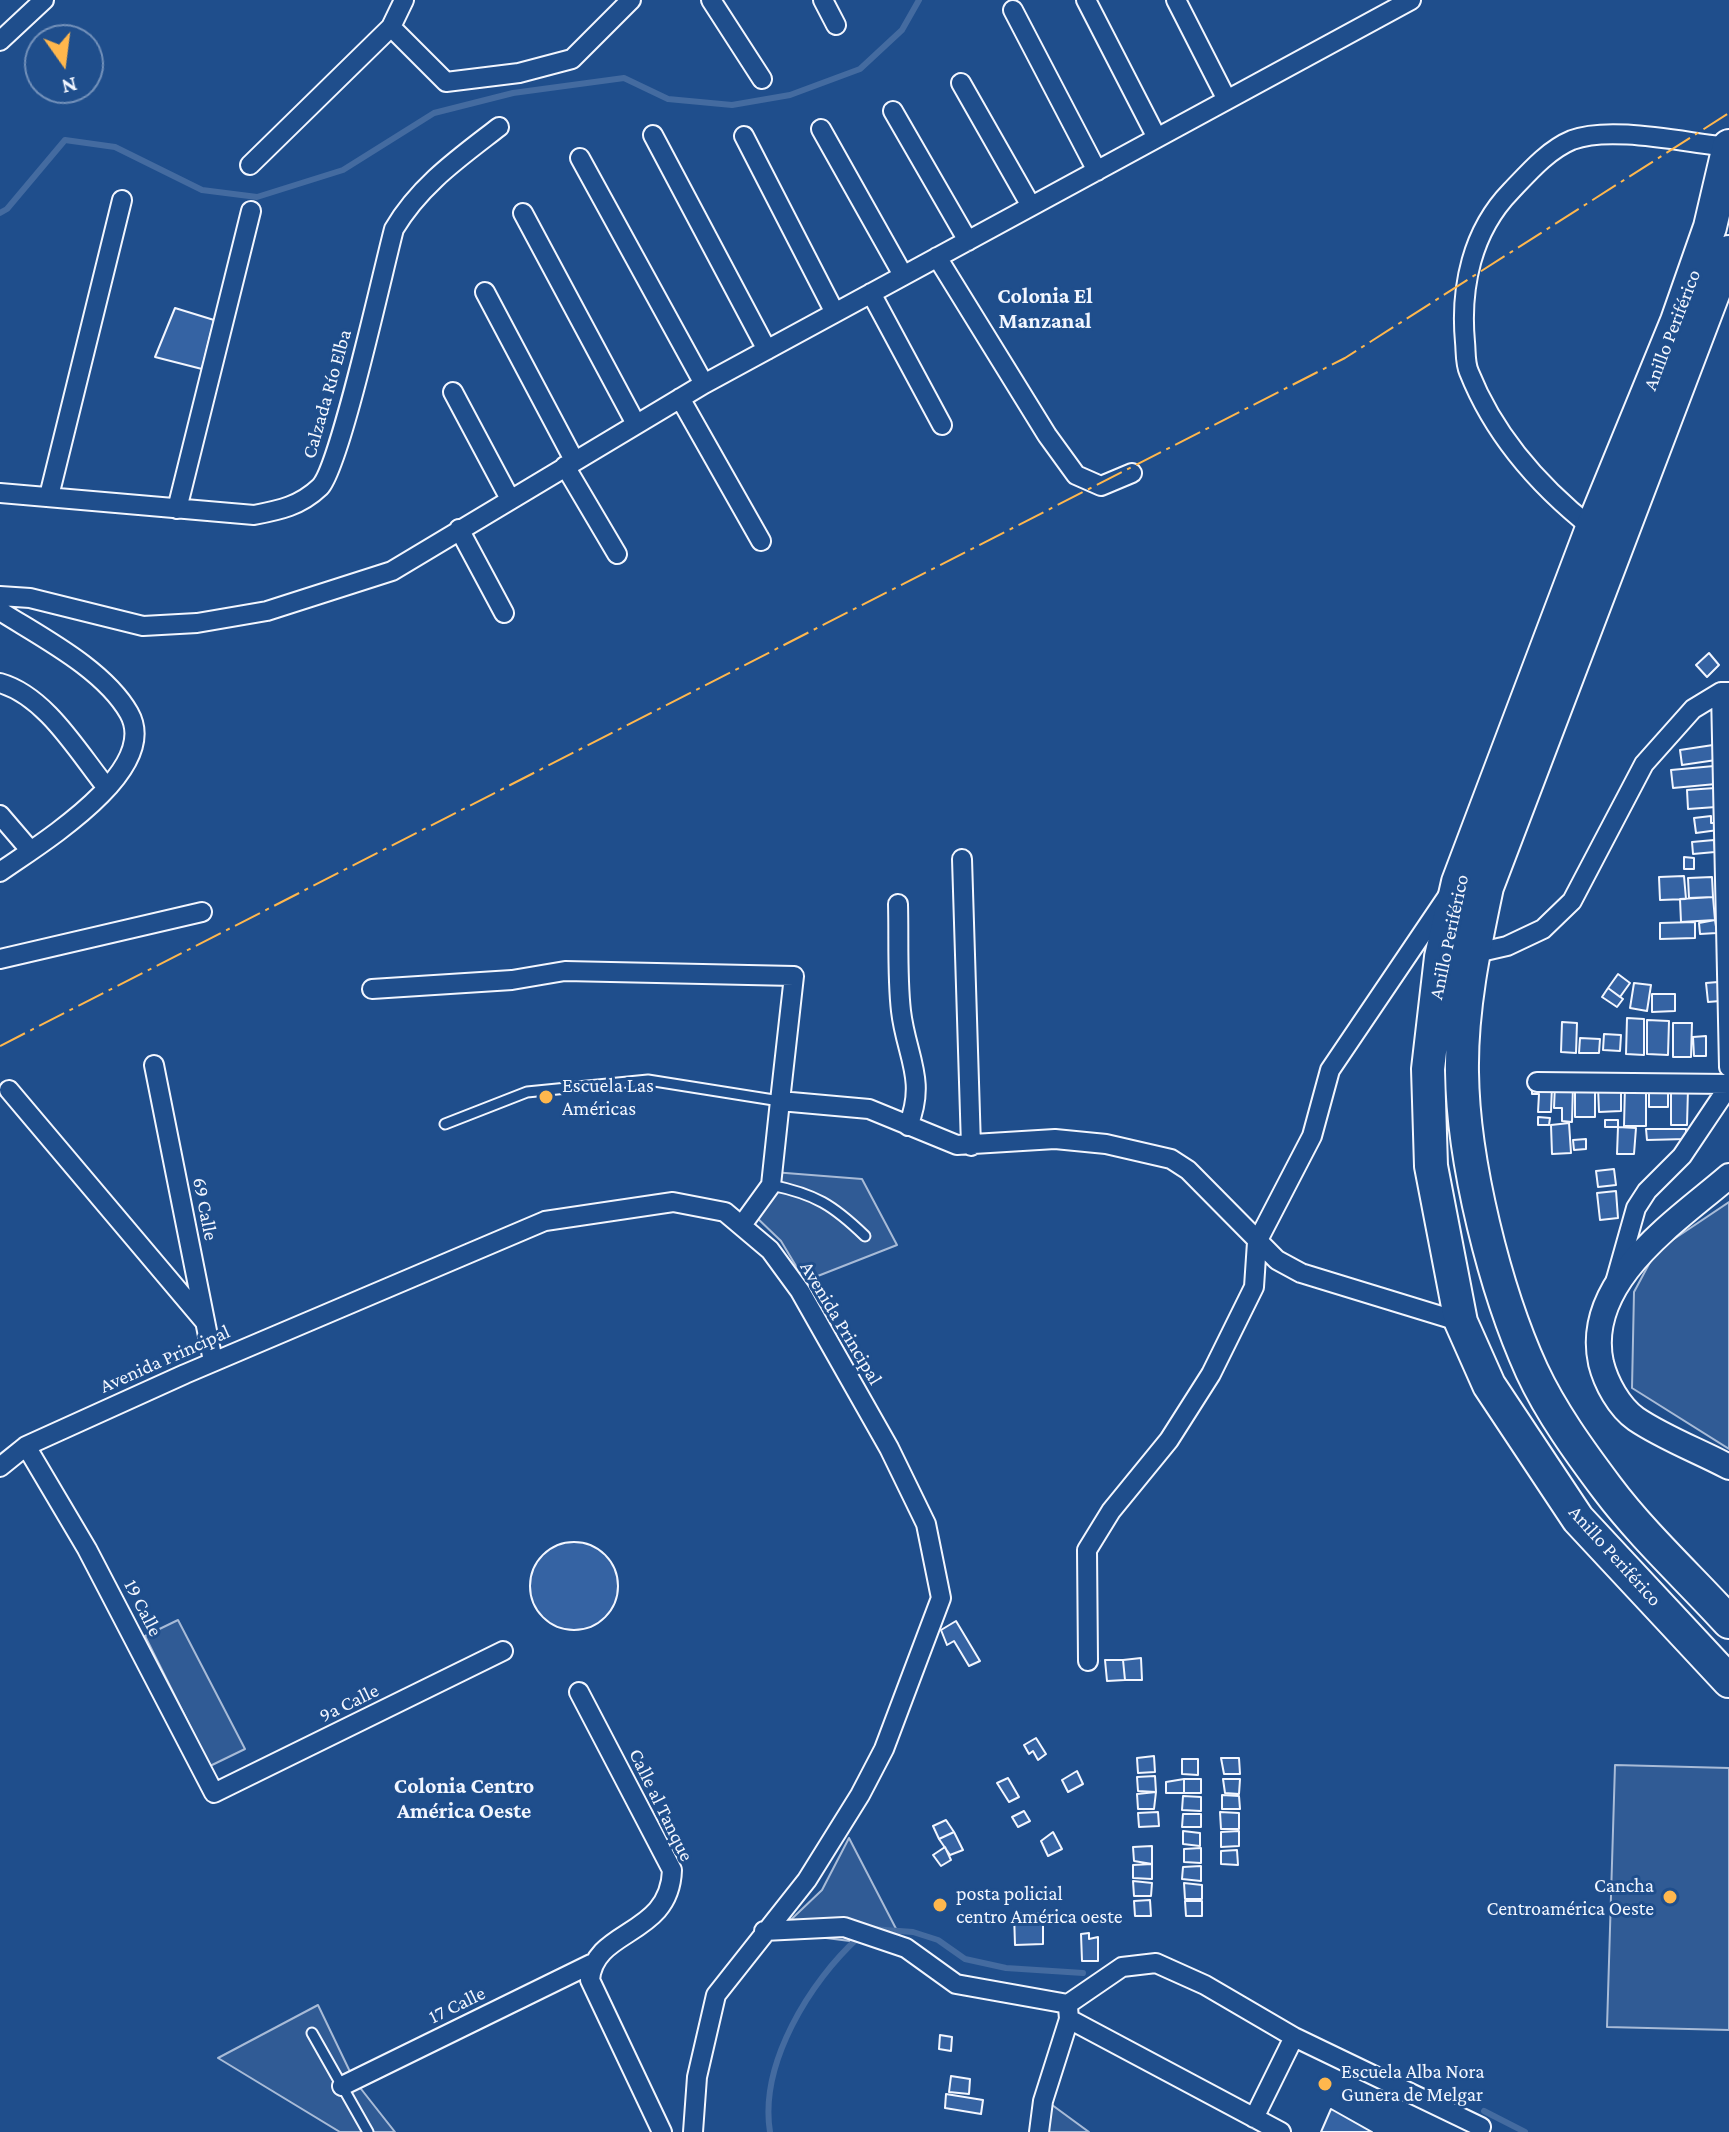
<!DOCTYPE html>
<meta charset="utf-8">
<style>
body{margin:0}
#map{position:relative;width:1729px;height:2132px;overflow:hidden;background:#1f4e8c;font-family:"Crimson Pro",serif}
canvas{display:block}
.north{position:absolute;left:24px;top:24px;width:80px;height:80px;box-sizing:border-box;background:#1f4e8c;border:2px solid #7391ba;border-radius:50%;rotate:166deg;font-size:22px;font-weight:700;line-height:32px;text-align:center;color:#f2f6ff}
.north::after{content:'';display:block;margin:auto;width:28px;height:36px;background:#ffb74d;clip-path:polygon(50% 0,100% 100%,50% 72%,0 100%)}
</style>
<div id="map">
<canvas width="1729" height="2132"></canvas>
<div class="north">N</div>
</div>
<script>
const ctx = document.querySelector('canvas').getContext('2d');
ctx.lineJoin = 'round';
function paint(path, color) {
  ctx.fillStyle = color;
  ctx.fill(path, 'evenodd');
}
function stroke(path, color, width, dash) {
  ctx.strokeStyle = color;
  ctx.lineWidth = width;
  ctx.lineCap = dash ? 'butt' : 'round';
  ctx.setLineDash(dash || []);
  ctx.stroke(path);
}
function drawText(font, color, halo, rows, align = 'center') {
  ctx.font = font + ' "Crimson Pro",serif';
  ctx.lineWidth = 6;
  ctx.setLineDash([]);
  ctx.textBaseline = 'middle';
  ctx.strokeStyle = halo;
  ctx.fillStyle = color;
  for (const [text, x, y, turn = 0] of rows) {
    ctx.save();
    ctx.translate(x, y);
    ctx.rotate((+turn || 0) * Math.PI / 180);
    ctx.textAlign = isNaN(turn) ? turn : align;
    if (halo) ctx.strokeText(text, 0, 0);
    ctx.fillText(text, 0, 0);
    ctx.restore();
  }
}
const built = new Path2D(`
 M773,1172l89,7 35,66 -92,36 -24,-40 -28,-27z
 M1729,1202v247l-97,-61 2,-96 22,-41z
 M178,1620l67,129 -35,17 -65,-130z
 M1615,1765l114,3v262l-122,-3z
 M849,1838l57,110 -128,-16 44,-42z
 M318,2005l36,75 41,52h-55l-122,-74z
 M1048,2102l41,30h-45z`);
const stream = new Path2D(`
 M0,213l7,-4 58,-69 50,7 87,43 55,7 86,-27 91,-57 79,-20 111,-15 44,21 64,6 58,-10 70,-26 42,-39 17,-30
 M871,1929l42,3 25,8 27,19 41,9 77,5
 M1484,2111l41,21
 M770,2132c-11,-68 40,-151 89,-195`);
const building = new Path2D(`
 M175,308l39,12 -12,49 -47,-12z
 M1709,653l10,12 -12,12 -11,-12z
 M1713,745l3,15 -34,5 -2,-15z
 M1714,766l2,18 -43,4 -2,-18z
 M1715,788l1,19 -28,2 -1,-19z
 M1711,816v7h6l1,7 -22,3 -2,-15z
 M1714,840l1,12 -22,2 -1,-12z
 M1684,857l10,1v11h-10z
 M1684,876l2,23 -26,1 -1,-23z
 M1712,877l1,20 -24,1 -1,-20z
 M1713,897l2,23 -34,2 -1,-23z
 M1715,920l2,13 -17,1 -1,-11z
 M1695,922v16l-35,1v-16z
 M1618,974l12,9 -10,14 -12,-9z
 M1718,982l2,19 -12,1 -2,-19z
 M1634,983l17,2 -4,26 -17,-3z
 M1608,988l15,11 -6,8 -15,-10z
 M1652,994h23v17l-23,1z
 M1627,1018l17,1v36l-18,-1z
 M1647,1020l22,1 -1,34 -21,-1z
 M1562,1022l15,1 -1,30 -15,-1z
 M1673,1023h19l-1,34h-18z
 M1604,1034l17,1 -1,16 -17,-1z
 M1706,1036v20h-12l-1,-19z
 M1580,1038l20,1 -1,14h-20z
 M1555,1084h18l-1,38 -10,-1v-13h-8z
 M1575,1084l20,1v32h-20z
 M1532,1085l20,1 -1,26h-13l1,-18h-7z
 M1625,1085h21v41h-22z
 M1598,1086h23v25l-22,1z
 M1649,1088h19v19h-19z
 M1671,1088l17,1 -1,36h-16z
 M1538,1117l12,1 -1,7h-11z
 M1605,1120h13v7h-13z
 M1569,1123l2,30 -19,1 -1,-29z
 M1618,1127l18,1 -2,26h-17z
 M1646,1129h40v10l-39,1z
 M1586,1139v10l-12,1 -1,-10z
 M1614,1169l2,16 -18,2 -2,-16z
 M1616,1191l2,27 -18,2 -3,-27z
 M530 1586a44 44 0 1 1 88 0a44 44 0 1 1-88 0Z
 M956,1621l24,40 -11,5 -15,-25 -7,4 -6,-15z
 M1141,1658l1,22h-17l-2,-20z
 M1105,1660h18l2,20 -18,1z
 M1036,1738l10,16 -8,6 -5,-9 -4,3 -5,-9z
 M1154,1756l1,16 -17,1 -1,-15z
 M1221,1758h18l1,16h-16z
 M1182,1759h16v16l-16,-1z
 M1077,1771l6,13 -15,8 -6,-12z
 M1155,1776l1,16 -18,-1 -1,-14z
 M1008,1778l11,19 -10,5 -12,-19z
 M1184,1779h17v14h-17z
 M1184,1779v14h-18v-11z
 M1223,1779h17l-1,15 -14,-1z
 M1156,1792l-2,17h-16l-1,-15z
 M1222,1795l17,1 1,13h-18z
 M1183,1796l18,1v14l-19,-1z
 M1024,1811l6,10 -12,6 -6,-10z
 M1158,1812l1,14 -20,1 -1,-14z
 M1220,1812l19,1v16h-18z
 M1183,1814h18v13h-19z
 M946,1820l8,12 -15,7 -6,-13z
 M1183,1831l17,2v13l-17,-2z
 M1239,1831v15l-18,1v-15z
 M954,1832l9,18 -13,5 -11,-16z
 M1053,1832l9,17 -14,7 -7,-15z
 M1152,1846v18l-18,-3 -1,-14z
 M945,1847l6,13 -10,6 -8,-11z
 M1201,1848v15l-17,-1v-13z
 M1237,1850l1,15 -17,-1v-13z
 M1152,1864v15l-19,-1v-13z
 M1201,1866v15l-19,-2 1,-12z
 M1133,1881l19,2 -1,13h-17z
 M1184,1883l18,2v14h-17z
 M1150,1900l1,16h-16l-1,-15z
 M1185,1901h17v15h-16z
 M1014,1913l29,1v30l-28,1z
 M1089,1933v6l9,-2v24h-16l-1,-27z
 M940,2035l12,2 -1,14 -12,-2z
 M951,2076l19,3 -1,15 -20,-2z
 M946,2094l37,6 -2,14 -36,-6z
 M1331,2109l41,23h-51z`);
const lane = new Path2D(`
 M445,1124l82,-32 121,-12 132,21
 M771,1185c44,9 62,20 94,51
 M312,2033l56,99`);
const street = new Path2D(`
 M404,0l-13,27 55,55 73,-9 53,-14 59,-59
 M711,0l51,79
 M823,0l13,25
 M1086,0l71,138
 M1176,0l51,100
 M1013,10l84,161
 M0,41l44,-41
 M961,83l70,123
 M893,111l75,130
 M821,129l82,146
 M653,135l114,215
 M744,136l91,177
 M580,158l124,226
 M250,165l141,-138
 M523,213l113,211
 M937,257l110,178 29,40 25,11 31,-13
 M485,292l89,168
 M871,293l71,132
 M453,392l57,107
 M680,398l81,143
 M565,466l52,88
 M0,493l254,22c26,-5 46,-9 66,-28 20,-20 63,-217 74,-258 26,-44 65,-71 105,-102
 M49,496l73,-296
 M177,509l74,-298
 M1592,528c-52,-41 -98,-93 -123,-156 -4,-9 -3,-20 -4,-30 -5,-55 7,-111 46,-151 18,-19 37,-41 61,-51 39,-15 114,3 157,7
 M459,529l45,84
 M0,596l30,2 113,28 54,-3 70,-12 125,-40 312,-187 707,-384
 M0,611c41,26 104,58 129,102 33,58 -91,132 -129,159
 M0,683c46,13 78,69 107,105
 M1721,692l8,375
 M0,815l30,35
 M962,859l9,287
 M898,904c1,35 -1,72 3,107 5,44 26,69 7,115
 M1472,954l35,-8 36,-17 29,-28 72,-137 49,-55 28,-17h8
 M0,959l202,-47
 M372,989l140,-9 53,-9 229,5 -14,125
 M154,1065l59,296
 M1537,1082l192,2
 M9,1090l196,232
 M742,1225l29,-40 9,-84 89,8 88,36 98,-6 51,5 65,15 17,11 89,90 24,13 160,49
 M1616,1279l20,-71 11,-17 35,-35 47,-70
 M26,1446l61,103 127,244 289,-142
 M0,1467l26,-21 159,-72 360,-153 128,-19 52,10 45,38 30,41 89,157 37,76 15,74 -57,151 -24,46 -53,85 -91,115 -19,82 -4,55
 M1088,1661l-1,-111 24,-39 58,-71 42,-66 43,-87 3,-45 55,-106 18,-66 117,-173
 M579,1692l93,178c-2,67 -78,58 -82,110l72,152
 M764,1931l80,-4 62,21 50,36 112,20 54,-37 34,-4 49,22 89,52 187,90
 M1069,2019l212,113
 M342,2086l249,-122
 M1254,2118l40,-81
 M1039,2132l4,-31 26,-82 -1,-12`);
const secondary = new Path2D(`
 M1729,1176c-52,45 -146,105 -128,187 5,20 18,44 35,56 28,19 63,32 93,48`);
const highway = new Path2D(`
 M1729,146l-19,81 -33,94 -85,207 -134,354 -17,75 -13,112 3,97 30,156 28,63 89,134 151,162
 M1729,252l-242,635c-13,61 -26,123 -25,185 1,90 33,218 70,299 19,41 48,81 75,117 36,48 82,90 122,134`);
const power = new Path2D(`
 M0,1046l1345,-688 384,-245`);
const markers = [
 [546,1097,8,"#ffb74d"],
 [1670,1897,8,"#ffb74d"],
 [940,1905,8,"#ffb74d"],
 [1325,2084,8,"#ffb74d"]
];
const streetNames = [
 ["Anillo Periférico",1672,330,-69],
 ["Calzada Río Elba",327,394,-74],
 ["Anillo Periférico",1449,937,-78],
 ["69 Calle",205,1209,79],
 ["Avenida Principal",841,1323,59],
 ["Avenida Principal",165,1359,-24],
 ["Anillo Periférico",1615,1556,48],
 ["19 Calle",143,1608,63],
 ["9a Calle",349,1703,-26],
 ["Calle al Tanque",661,1805,64],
 ["17 Calle",457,2005,-26]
];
const poiNames = [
 ["Escuela Las",562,1086],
 ["Américas",562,1109],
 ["Cancha",1654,1886,"right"],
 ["Centroamérica Oeste",1654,1909,"right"],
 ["posta policial",956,1894],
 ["centro América oeste",956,1917],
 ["Escuela Alba Nora",1341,2072],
 ["Gunera de Melgar",1341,2095]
];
const neighbourhoodNames = [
 ["Colonia El",1045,296],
 ["Manzanal",1045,321],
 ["Colonia Centro",464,1786],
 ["América Oeste",464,1811]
];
paint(built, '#305b95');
stroke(built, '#a8bbd7', 2);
stroke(stream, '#446ba0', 6);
paint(building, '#3563a3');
stroke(building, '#f2f6ff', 2);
stroke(lane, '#f2f6ff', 13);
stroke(street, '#f2f6ff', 22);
stroke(secondary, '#f2f6ff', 28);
stroke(highway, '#f2f6ff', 36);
stroke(lane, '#1f4e8c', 9);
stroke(street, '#1f4e8c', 18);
stroke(secondary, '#1f4e8c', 24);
stroke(highway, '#1f4e8c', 32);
stroke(power, '#ffb74d', 2, [28, 6, 4, 6]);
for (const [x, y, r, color] of markers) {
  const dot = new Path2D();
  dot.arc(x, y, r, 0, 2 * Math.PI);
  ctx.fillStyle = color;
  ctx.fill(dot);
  stroke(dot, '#1f4e8c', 3);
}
drawText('20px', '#f2f6ff', '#1f4e8c', streetNames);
drawText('20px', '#f2f6ff', '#1f4e8c', poiNames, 'left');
drawText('bold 22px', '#f2f6ff', '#1f4e8c', neighbourhoodNames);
</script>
